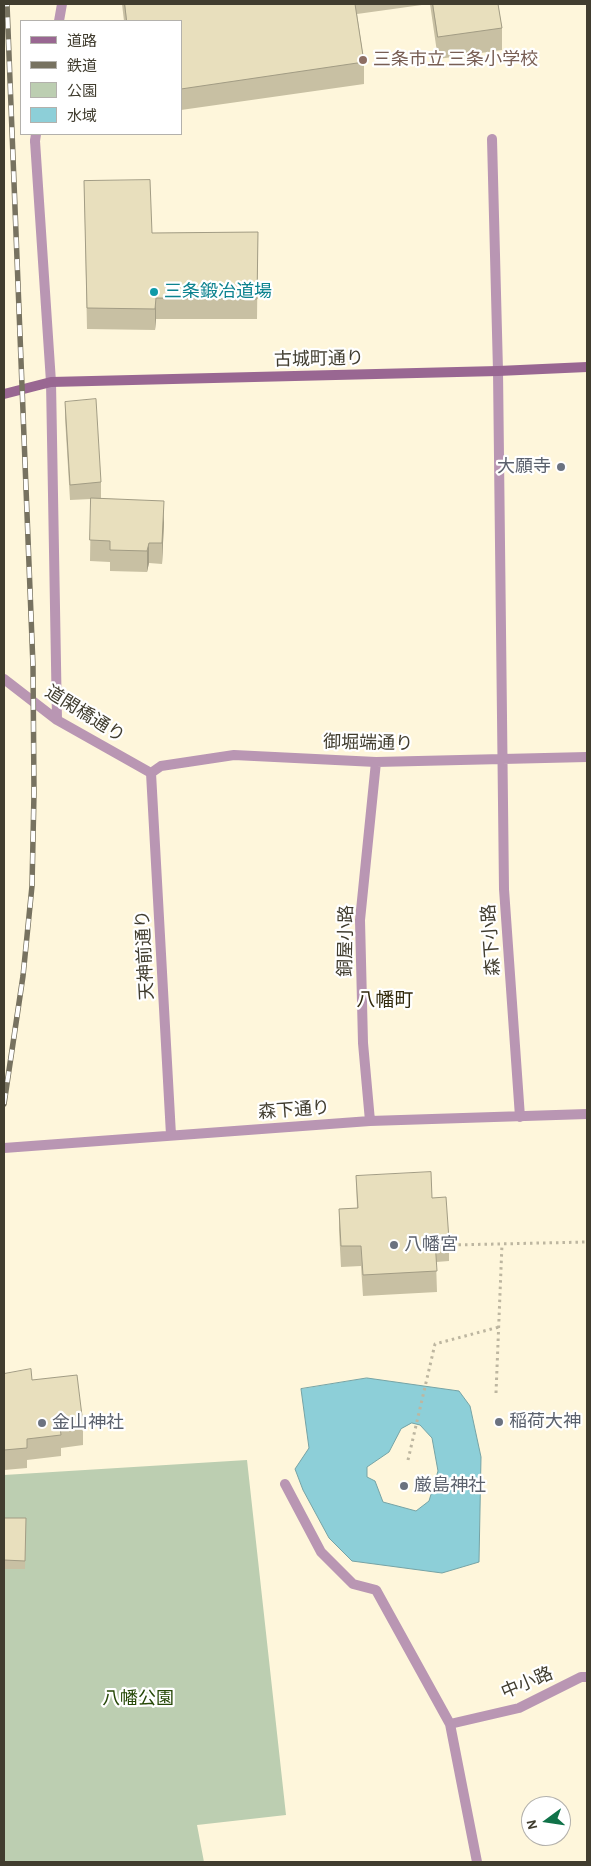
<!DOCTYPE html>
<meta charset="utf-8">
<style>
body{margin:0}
#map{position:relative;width:591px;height:1866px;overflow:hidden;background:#fef6db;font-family:"Alegreya Sans","Noto Sans JP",sans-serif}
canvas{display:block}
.frame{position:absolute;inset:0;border:5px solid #413d2f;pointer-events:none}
.legend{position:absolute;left:20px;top:20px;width:162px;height:115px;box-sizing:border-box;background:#fff;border:1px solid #b3b1ac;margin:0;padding:6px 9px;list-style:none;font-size:15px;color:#413d2f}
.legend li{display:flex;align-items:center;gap:10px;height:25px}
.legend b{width:25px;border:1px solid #b3b1ac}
.north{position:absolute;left:521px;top:1796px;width:50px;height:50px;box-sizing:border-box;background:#fff;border:1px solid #b3b1ac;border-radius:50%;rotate:256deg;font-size:14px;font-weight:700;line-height:20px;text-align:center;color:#413d2f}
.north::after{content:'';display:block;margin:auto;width:18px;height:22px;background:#107249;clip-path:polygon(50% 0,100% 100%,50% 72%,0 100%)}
</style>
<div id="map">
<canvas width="591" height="1866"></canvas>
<div class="frame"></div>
<ul class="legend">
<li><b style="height:6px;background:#996792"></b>道路</li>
<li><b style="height:6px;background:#777260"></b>鉄道</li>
<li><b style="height:14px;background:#bcceb1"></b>公園</li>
<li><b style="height:14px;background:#8dcfd8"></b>水域</li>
</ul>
<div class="north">N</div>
</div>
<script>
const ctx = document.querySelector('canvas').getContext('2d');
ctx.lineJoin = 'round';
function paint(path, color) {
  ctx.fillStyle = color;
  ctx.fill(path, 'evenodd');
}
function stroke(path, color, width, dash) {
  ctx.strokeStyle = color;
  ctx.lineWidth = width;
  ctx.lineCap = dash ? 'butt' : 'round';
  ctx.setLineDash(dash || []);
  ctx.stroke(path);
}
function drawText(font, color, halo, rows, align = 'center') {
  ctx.font = font + ' "Alegreya Sans","Noto Sans JP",sans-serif';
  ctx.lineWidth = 4.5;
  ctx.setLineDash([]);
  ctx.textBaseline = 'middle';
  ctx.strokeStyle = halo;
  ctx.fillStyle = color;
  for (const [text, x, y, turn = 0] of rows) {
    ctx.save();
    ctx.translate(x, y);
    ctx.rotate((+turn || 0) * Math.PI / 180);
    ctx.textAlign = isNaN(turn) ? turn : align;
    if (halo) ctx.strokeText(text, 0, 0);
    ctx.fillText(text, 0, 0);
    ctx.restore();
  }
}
const green = new Path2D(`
 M247,1460l39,355 -89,10 7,37h-200v-387z`);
const water = new Path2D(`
 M367,1378l92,13 11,15 11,51 -2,105 -37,11 -90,-12 -23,-23 -26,-48 -8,-21 14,-21 -8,-59zM412,1423l8,2 12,13 6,33 -9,30 -13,10 -33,-9 -8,-21 -8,-4v-10l22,-15 12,-23z`);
const path = new Path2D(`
 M452,1245l135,-3
 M496,1393l6,-149
 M408,1460l27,-116 64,-17`);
const lane = new Path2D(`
 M35,141l16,241
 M285,1484l36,68 32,32 23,6 74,134 27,138
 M450,1724l69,-16 62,-31h6`);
const street = new Path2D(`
 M59,21l3,-17
 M492,139l6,232 6,518 16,228
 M35,141l1,-7
 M51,382l6,338
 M4,679l53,41 94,53
 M151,773l10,-7 73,-11 142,7 211,-5
 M151,773l20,362
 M370,1121l-7,-78 -3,-123 16,-158
 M4,1148l366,-27 217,-7`);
const secondary = new Path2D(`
 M4,394l47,-12 447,-11 89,-4`);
const rail = new Path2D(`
 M4,1104l19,-128 9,-90 2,-93 -1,-127 -26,-662`);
const wall = new Path2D(`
 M122,4h307l-72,10 7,48v22l-183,26v-89h-57z
 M430,4h68l4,24v22l-64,9z
 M84,181l68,52 106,-1 -1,87h-101l-1,11 -68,-1z
 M65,402l36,80v16l63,24 -2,42 -13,-1 -2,9 -37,-1v-9l-20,-1 1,-62 -21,1 -5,-82z
 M356,1176l76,22 17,42v21l-13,1 1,30 -74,4 -2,-30 -20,1 -2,-37v-21l18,-1z
 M4,1374l28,6 51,44v21l-22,3v8l-34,4v8l-23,2z
 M4,1518h22l-1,51h-21z`);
const shadedWall = new Path2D(`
 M156,298v21l-1,11v-21z
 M164,501v21l-2,42v-21z
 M149,543v20l-2,9v-21z`);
const building = new Path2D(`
 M125,4h230l9,58 -183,27v-68h-54z
 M433,4h65l4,24 -64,9z
 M150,180l2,53 106,-1 -1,67 -101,-1 -1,11 -68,-1 -3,-127z
 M96,399l5,83 -31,3 -5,-83z
 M91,498l73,3 -2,42h-13l-2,8 -37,-1v-9l-20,-1z
 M431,1172l1,26 14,-1 3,43 -14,1 2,30 -74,4 -2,-29h-20l-2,-37 19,-1 -2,-32z
 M31,1369l1,11 45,-5 6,49 -23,3 1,8 -34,4v9l-23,2v-76z
 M4,1518h22l-1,43 -21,-1z`);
const markers = [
 [363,60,5,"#8d6e63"],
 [154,292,5,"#0f9aa8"],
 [561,467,5,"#6b7280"],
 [394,1245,5,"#6b7280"],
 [499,1422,5,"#6b7280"],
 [42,1423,5,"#6b7280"],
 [404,1486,5,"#6b7280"]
];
const educationNames = [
 ["三条市立 三条小学校",373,60]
];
const cultureNames = [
 ["三条鍛冶道場",164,292]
];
const streetNames = [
 ["古城町通り",319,359,-1],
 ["道閑橋通り",85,714,32],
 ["御堀端通り",368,743,1],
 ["森下小路",491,940,-94],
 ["銅屋小路",346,941,-89],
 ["天神前通り",145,955,-93],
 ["森下通り",294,1110,-4],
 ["中小路",527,1683,-23]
];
const worshipNames = [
 ["大願寺",551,467,"right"],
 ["八幡宮",404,1245],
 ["稲荷大神",509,1422],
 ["金山神社",52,1423],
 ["厳島神社",414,1486]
];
const parkNames = [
 ["八幡公園",138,1699]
];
const neighbourhoodNames = [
 ["八幡町",385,1000]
];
paint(green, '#bcceb1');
paint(water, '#8dcfd8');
stroke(water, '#76a3a5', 1);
stroke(path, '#bdb6a0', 3, [2.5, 4]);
stroke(lane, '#b996b3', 10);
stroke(street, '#b996b3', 10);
stroke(secondary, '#996792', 10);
stroke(rail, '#777260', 5.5);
stroke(rail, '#fff', 4, [11]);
paint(wall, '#c8c0a3');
paint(shadedWall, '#a29c84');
paint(building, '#e8dfbd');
stroke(building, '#a29c84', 1);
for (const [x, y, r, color] of markers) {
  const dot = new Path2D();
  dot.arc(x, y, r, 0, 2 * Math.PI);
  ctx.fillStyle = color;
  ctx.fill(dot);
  stroke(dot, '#fff', 2);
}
drawText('18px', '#785e54', '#fff', educationNames, 'left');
drawText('18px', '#0d838f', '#fff', cultureNames, 'left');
drawText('18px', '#413d2f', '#fff', streetNames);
drawText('18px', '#5b616d', '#fff', worshipNames, 'left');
drawText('18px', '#264807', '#fff', parkNames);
drawText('19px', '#31290b', '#fff', neighbourhoodNames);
</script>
